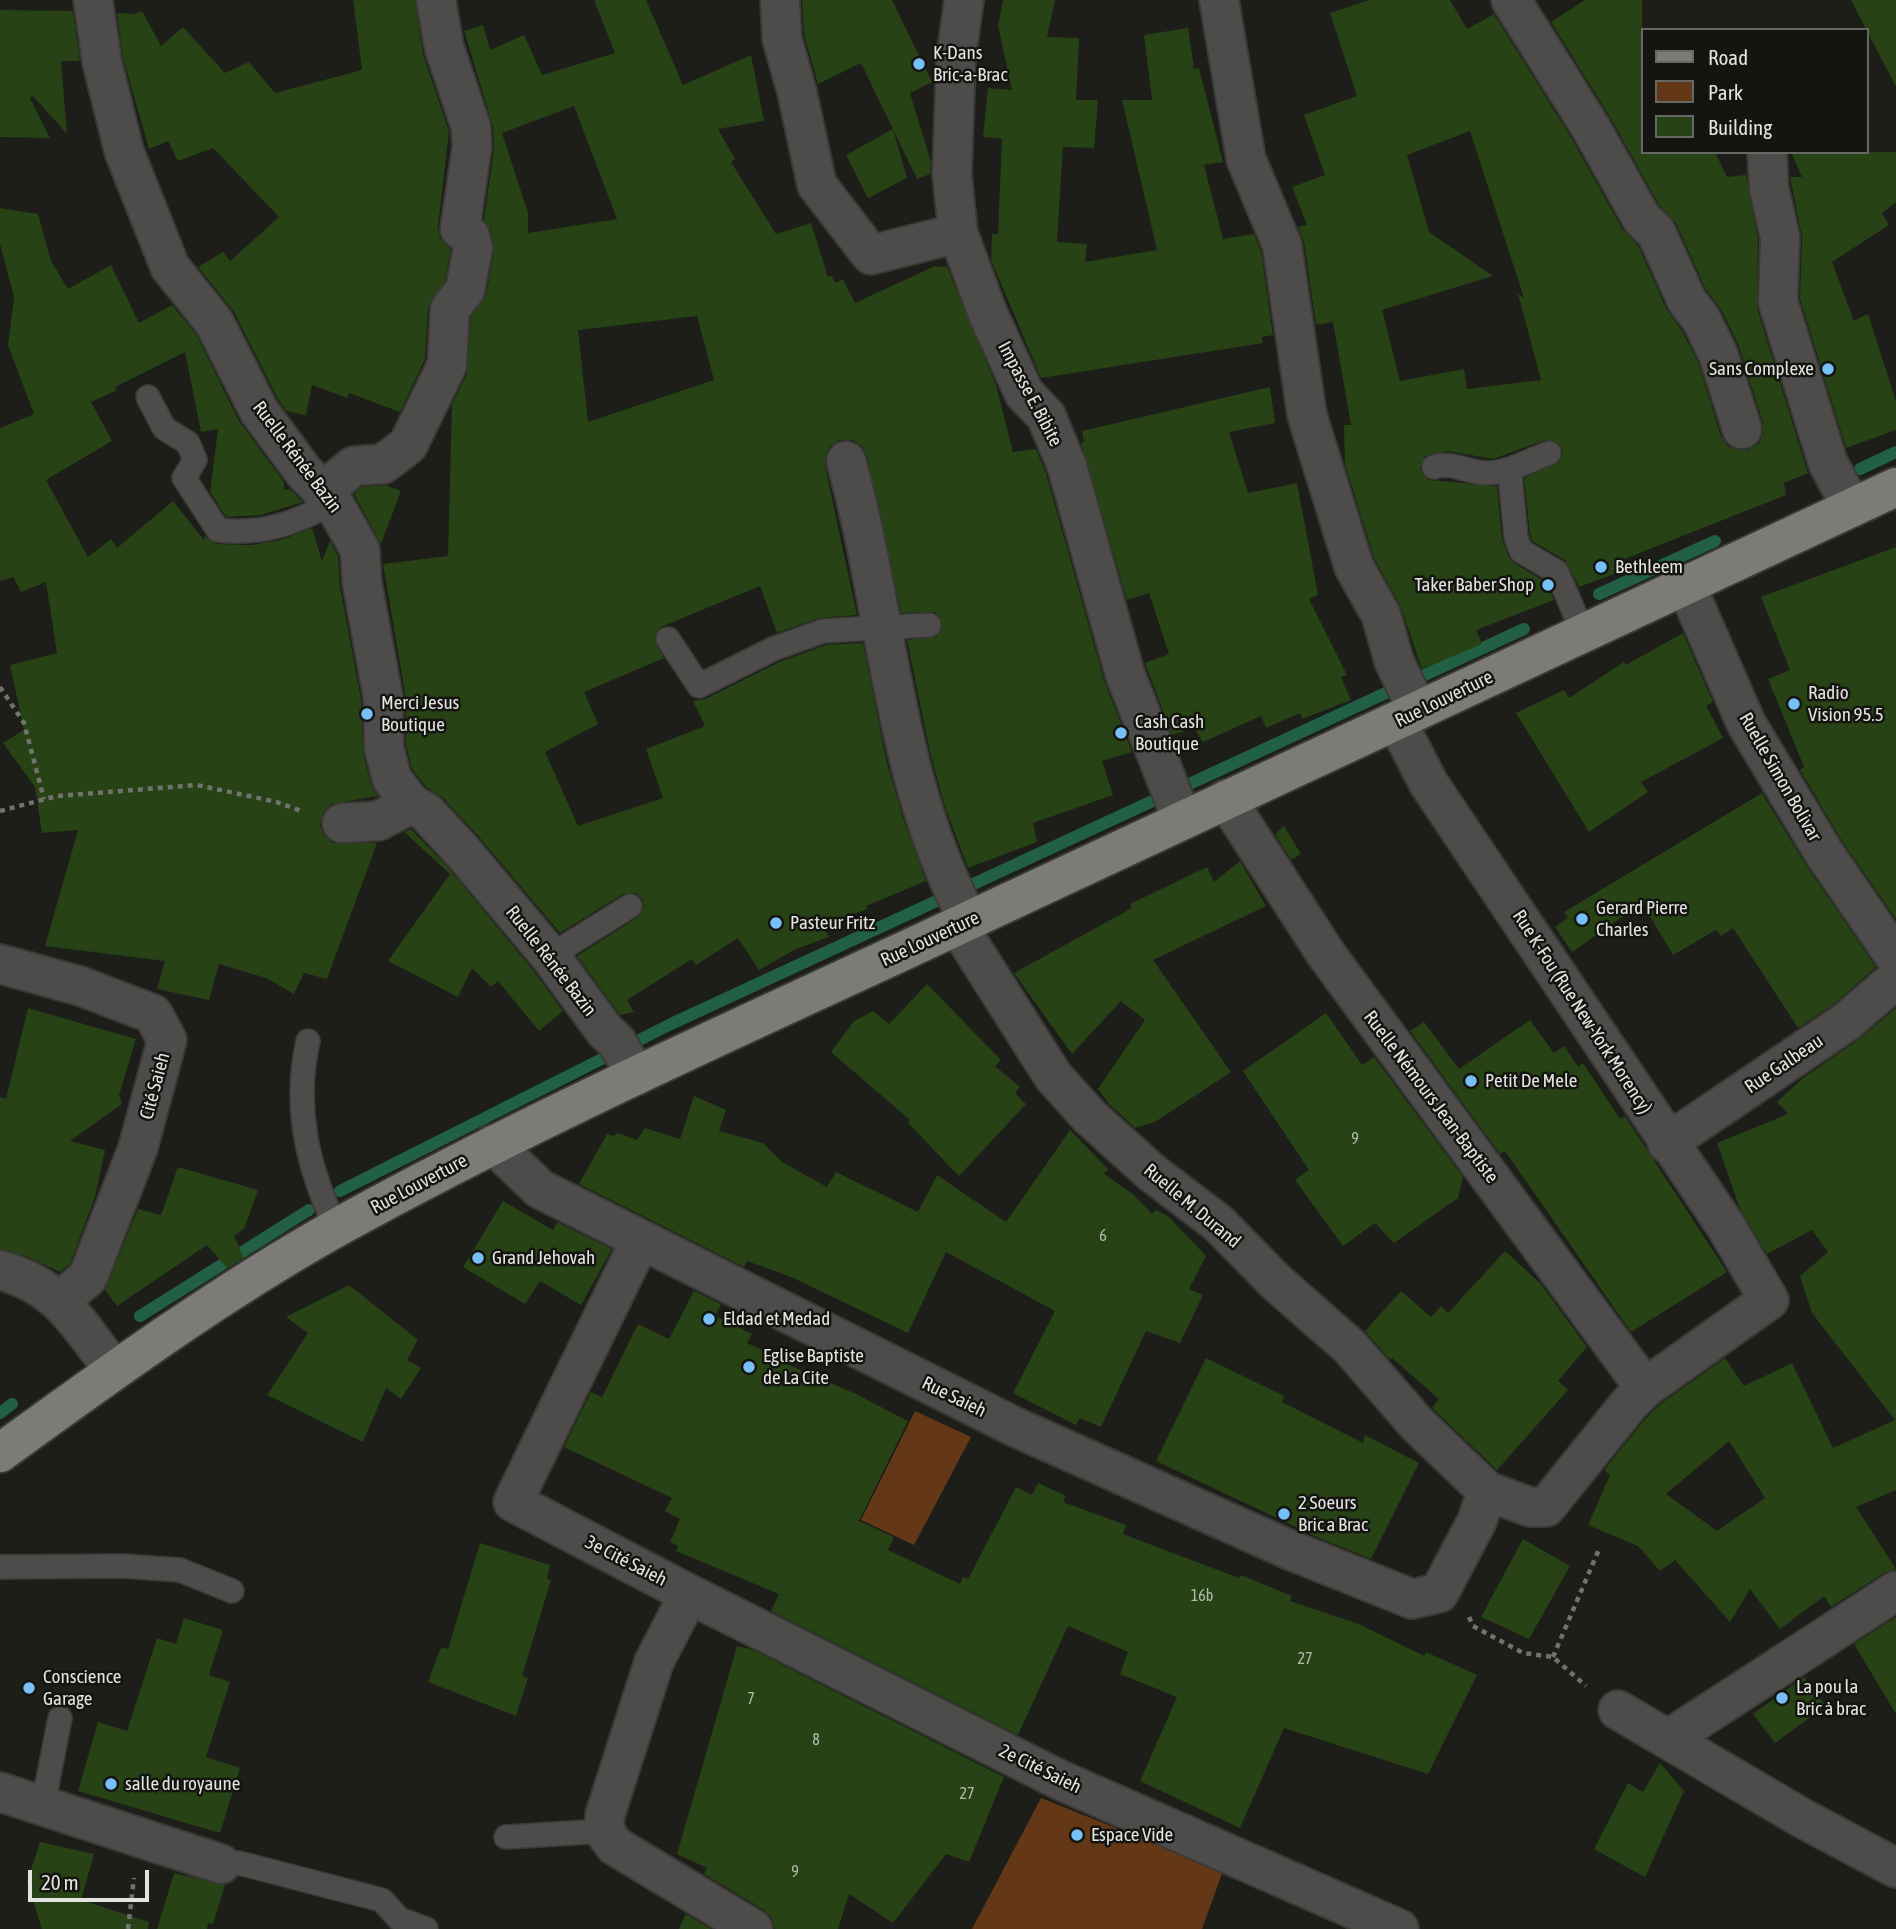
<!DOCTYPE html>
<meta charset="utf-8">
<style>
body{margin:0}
#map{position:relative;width:1896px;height:1929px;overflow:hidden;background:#1d1d1a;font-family:"Asap Condensed",sans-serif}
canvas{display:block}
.legend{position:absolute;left:1641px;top:28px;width:228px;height:126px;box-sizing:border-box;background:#141411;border:2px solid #676764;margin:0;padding:9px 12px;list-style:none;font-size:21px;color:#e3e3e1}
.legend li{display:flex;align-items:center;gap:14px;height:35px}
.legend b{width:35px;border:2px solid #676764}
.scale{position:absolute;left:28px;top:1870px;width:121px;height:32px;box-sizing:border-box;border:4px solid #e3e3e1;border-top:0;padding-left:9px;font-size:21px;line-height:24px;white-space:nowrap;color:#e3e3e1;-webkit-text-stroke:5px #141411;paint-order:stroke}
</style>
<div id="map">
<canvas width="1896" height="1929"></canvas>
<ul class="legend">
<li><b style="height:9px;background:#7d7b78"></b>Road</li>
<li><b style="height:19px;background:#643817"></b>Park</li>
<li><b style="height:19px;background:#274214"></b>Building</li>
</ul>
<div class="scale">20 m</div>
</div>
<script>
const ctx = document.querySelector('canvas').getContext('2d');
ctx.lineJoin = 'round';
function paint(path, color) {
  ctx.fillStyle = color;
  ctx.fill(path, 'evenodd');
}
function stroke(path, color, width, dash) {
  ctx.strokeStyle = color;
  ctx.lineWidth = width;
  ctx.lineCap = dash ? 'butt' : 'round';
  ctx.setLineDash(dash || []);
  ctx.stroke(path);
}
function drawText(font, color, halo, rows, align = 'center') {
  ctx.font = font + ' "Asap Condensed",sans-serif';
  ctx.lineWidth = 5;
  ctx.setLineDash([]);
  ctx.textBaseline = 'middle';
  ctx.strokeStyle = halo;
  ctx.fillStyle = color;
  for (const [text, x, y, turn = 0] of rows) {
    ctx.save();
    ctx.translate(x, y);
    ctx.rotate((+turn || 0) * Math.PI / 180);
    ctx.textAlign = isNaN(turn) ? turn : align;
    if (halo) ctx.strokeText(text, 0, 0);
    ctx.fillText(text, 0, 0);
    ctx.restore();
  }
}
const green = new Path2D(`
 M915,1411l56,26 -57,108 -53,-25z
 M1041,1798l182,73 -21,58h-230z`);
const stream = new Path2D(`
 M1860,469l36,-17
 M1599,594l116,-53
 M340,1191l331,-167 853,-395
 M140,1316l169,-106
 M0,1413l12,-9`);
const building = new Path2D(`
 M353,0h62l8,54 26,77 -11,96 2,11 11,11 -6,32 -17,26 -3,52 -25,53 -51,-19 -2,5 -35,-13 -6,30 -20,-4 -8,-12 -44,-87 -36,-45 25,-15 7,9 49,-44 -66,-69 -35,13 -10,-20 -19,8 -26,-91 -6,-45 17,1 8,-3 19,35 22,-19 42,46 24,-11 26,31 87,-23z
 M594,0h52l37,85 68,-30 13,66 -46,8 17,30 -4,3 45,72 35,-11 17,54 4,-1 3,7 8,-4 12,24 80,-37 12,1 49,118 17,67 23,-3 10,24 58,207 28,72 -30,9 11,34 -80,28 4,19 -69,26 -24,-64 -15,-56 -22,-108 29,-3 7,-13 -8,-12 -34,1 -34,-157 -5,-10 -9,-6h-13l-10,6 -5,10v10l32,149 -38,3 -42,15 -17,-47 -99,41 -7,13 10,18 -80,34 14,32 -53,28 33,74 85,-28 -17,-49 59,-23 -12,-25 12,-2 74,-37 47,-17 37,-2 23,116 17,59 23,63 -60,25 2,3 -46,16 7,12 -33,12 -37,21 -21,-32 -42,27 -4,-6 -65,41 7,12 -14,3 -43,-59 61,-39 6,-11 -2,-7 -6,-6 -13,1 -63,39 -81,-96 -37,-40 -16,-10 -14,-18 -6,-24 -1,-52 -22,-129 65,-8 4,-152 15,-30 4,-57 15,-22 8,-43 -3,-21 -7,-12 10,-69 -1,-24 -29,-95 19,-6 7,25 34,-15 18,40 73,-22zM574,106l43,113 -89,14v-20l-26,-80zM697,316l17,64 -126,42 -10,-92z
 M802,0h90l40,82 -22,11 21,69 -1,12 -13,5 -56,-116 -43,21 -14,-49z
 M1003,0h52l-8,37 32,1 -3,62h22l-4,48 -31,-1 -6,95 30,2 -2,18 72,-12 -35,-150h30l-8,-65 44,-7 6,41 5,-1 24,94 -19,3 19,74 31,-5 7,17 12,84 -11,2 1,6 -222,35 -50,-118 1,-26h6l4,-95 -19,-2 5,-49 24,2 -14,-64z
 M1369,0h81l17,29 27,-15 78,125 51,91 15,15 29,65 15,21 16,31 23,74 7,10 9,4h11l11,-7 4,-10v-10l-25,-79 -17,-35 -15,-19 -30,-67 -17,-18 -49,-88 -59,-95 34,-22h57v152h73l12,25 19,-2 12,64 -1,69 51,165 -24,10 2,12 -164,65 3,10 -46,17 -14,-27 -33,-19 -2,-7 -6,-56 35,-16 4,-8 -5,-11 -13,-3 -52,19 -45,-8 -23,5 -5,13 9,11 68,6 5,52 6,18 6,7 32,19 8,18 -78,30 6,14 -60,25 -22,-64 -26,-47 -29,-94 -1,-39h7l-18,-103 -17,3 -12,-83 -6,-15 9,-2 -15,-38 33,-12 -21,-60 53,-19 -27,-83zM1470,131l54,167 -6,-4 23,86 -74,9 -3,-20 -64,12 -18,-71 111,-34 -64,-44 -22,-77z
 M1851,0h45v87z
 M0,10l73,1 7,50h-19l6,73 -34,-38 -3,2 20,40 -50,-1z
 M893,129l14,49 -39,20 -22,-43z
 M1791,152h105v50l-14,11 7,12 -57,37 22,59 14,-7 28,87v29l-50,18 -46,-149 2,-62 -12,-60h12z
 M0,208l38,6 13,47 17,28 43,-24 28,58 33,-18 24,29 43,87 45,61v8l6,-1 13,13 -42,13 -35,2 -16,-25 8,-63 -17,3 -16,-80 -70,35 2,3 -26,12 21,39 -66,39 42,77 23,-18 6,9 56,-47 31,39 1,-4 12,8 34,1 30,-5 31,-12 10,33 8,-20 8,15 2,30 21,113 2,54 8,31 7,12 -47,8 -8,9 -3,12 4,10 9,8h44l-50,136 -23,-6 -10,21 -28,-16 -47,-14 -10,36 -52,-11 8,-28 -120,-15 33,-116 -36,3 -7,-46 -32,-44 21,-13 -14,-65 47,-12 -11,-71 -25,10 -8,-15 -13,4v-153l34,-14 -26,-69 6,-48 -14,-53z
 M1270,387l5,36 -46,9 19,61 49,-10 21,112 -9,4 38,76 -6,2 10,23 -49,19 -2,-6 -34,15 -5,-12 -58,26 -9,-14 -22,7 -27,-72 24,-9 -20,-61 -22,7 -46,-158h3l-2,-11z
 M386,485l15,6 -20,53 -27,-50 8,-7z
 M1896,547v372l-54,-78 -42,-71 4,-3 -36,-88 22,-9 -29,-73z
 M1683,633l30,69 -7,4 17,32 -82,44 7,10 -59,40 -73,-119 48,-23 5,8 55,-36 2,3z
 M1762,793l44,72 70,102 -43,38 -35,23 -65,-100 -12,8 -5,-6 -43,25 -31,-52 -70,49 -17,-25 13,-9 -4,-6z
 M1284,826l17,28 -10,6 -16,-26z
 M411,829l36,37 86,104 41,56 -11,-15 -24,20 -41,-50 -7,6 -19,-19 -14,29 -70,-36 62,-87 -46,-42z
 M1240,861l26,45 -113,54 78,112 -76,50 -20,6 -26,-24 -11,-15 47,-69 -24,-19 -49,53 -58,-81 118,-65 -2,-4 77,-37 7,15z
 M927,984l74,76 -6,6 25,21 -5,6 11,11 -67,72 -51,-53 2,-3 -79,-68 23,-31 19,-10 16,13z
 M28,1008l108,31 -17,56 3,9 -52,37 35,9 -10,47 -25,67 -10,8 -32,-15 -28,-8v-152l6,2z
 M1896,1008v482l-40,17 40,62 -12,4 -53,34 -7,-11 -44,33 -30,-40 -20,33 -55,-62 -15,11 -22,-25 -50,-21 22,-50 -6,-5 41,-51 14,-14 66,-47 19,28 48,-23 41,85 62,-28 -83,-107 -12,-37 28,-24 -16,-22 -45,24 -27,-45 -23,-66 71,-29 -11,-12 26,-24 55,-38zM1729,1441l36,57 -48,33 -51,-37z
 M1326,1013l36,52 12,-8 89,120 -5,21 -64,45 -19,-20 -32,23 -48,-66 14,-10 -66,-99z
 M1530,1020l24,33 10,-7 14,21 5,-4 37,56 5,-3 102,156 -96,60 -126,-181 -5,3 -90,-123 14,-9 35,47z
 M694,1096l32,14 -7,21 44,12 19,19 45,25 9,-15 82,40 19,-37 69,47 64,-92 38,39 -4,5 29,20 19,20 4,-4 12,6 38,40 -17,33 14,6 -23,48 -34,-12 -45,96 -21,-9 -4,7 -63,-32 42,-82 -109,-59 -38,81 -117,-56 -44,-16 -3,6 -165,-83 28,-50 7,2 3,-3 20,7 8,-12 35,11z
 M178,1167l80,23 -14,39 -10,7 10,22 -17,10 -20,-23 -90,61 -12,-16 33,-81 23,6z
 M503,1201l50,29 4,-8 55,27 -31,56 -41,-24 -15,23 -62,-37z
 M1505,1251l36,33 46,63 -29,34 10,9 -71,80 -65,-62 7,-9 -47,-41 -2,2 -25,-29 36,-40 30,26 10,-11 7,7z
 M349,1285l69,55 -11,20 14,8 -20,31 -15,-11 -23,54 -96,-47 41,-62 -22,-16z
 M694,1291l27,13 -6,12 37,18 -5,9 24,11 -1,3 84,36 54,28 -49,100 35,16 -6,13 72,34 3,-7 5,2 48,-92 16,8 6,-12 28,13 -3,6 63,23 -3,9 116,44 2,-3 51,21 -2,5 69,23 65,32 2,-4 51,23 -49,99 -144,-46 -44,100 -100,-47 37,-84 -57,-23 8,-22 -60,-26 -50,109 -247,-124 8,-17 -103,-43 2,-5 -8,-4 10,-23 -15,-8 7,-13 -108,-51 27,-55 11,5 36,-73 31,15z
 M1206,1358l78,38 -2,6 81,41 2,-8 54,28 -48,96 -52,-21 -163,-77z
 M1523,1539l47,27 -41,73 -48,-22z
 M480,1543l70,22 -3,14 4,1 -29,96 6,2 -12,38 -88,-34 13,-35 7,2z
 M1896,1617v97l-42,-70z
 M184,1618l39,12 -14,45 21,7 -24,75 34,11 -20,65 -142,-42 20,-69 29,9 30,-93 19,6z
 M737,1646l16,4 251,127 -35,85 -23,-8 -53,69 -44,-29 -11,35h-63l-3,-11 -8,-8 -60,-36 3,-6 -30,-14z
 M1804,1677l22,29 -51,37 -22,-29z
 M1660,1763l24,28 -39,86 -51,-28 34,-66 15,9z
 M40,1842l54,12 -13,46 68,22 -1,7h-106l-15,-47z
 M174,1873l51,12 -12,39 -5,-1 -1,6h-50z
 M686,1914l25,15h-32z`);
const path = new Path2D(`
 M0,687l24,36 20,76
 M0,811l57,-15 140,-11 80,17 27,10
 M1469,1617l4,9 50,27 30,4 33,29
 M1553,1657l47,-110
 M128,1929l6,-51`);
const lane = new Path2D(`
 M148,397l16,31 24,15 7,17 -11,18 34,52c44,5 77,-6 115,-28
 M1434,467c19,-6 34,6 53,6 21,0 43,-13 62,-20
 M1506,470l4,5 6,62 5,14 36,21 26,61
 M668,639l31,47 74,-37 50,-18 106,-6
 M550,956l80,-50
 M308,1041c-15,67 0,127 28,187
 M0,1567l123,-1 57,4 52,21
 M43,1805l17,-87
 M506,1837l98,-6
 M221,1864l18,-1 143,37 17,19 27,10`);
const street = new Path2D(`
 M93,0l9,62 22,89 46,116 44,55 45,89 45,61 29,30 27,48 2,32 21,115 1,51 8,31 19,25 15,8 37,40 87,104 55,75 12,11 19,34
 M780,0l2,39 15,53 20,93 54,70 87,-22
 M964,0l-8,58 -4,116 6,59 30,81 36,79 22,23 21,50 58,208 57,145
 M1219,0l27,159 36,86 25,170 47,152 27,48 13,46 24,50
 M1511,0l80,128 51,91 14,13 31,69 14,18 17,35 24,75
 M1767,152l2,36 11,49 -2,65 50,161 24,45
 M846,461c43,153 46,317 123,460
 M324,490l30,-24 29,-2 25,-19 39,-80 3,-56 15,-19 8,-42 -3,-12 -10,-7 12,-82 -1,-20 -27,-80 -8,-47
 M1686,585l60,138 78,130 72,105
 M1226,799l100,155 319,434
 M342,823l36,-2 33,-17
 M958,926l95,150 36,40 62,56 67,51 58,59 74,65 67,77 70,67
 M0,964l80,22 73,28 14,26 -29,108 -50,129 -27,23
 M1667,1143l179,-121 50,-43
 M493,1144l47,45 475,238 275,123 122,49 27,-6 38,-72 10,-30 43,16h16l83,-103 16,-16 124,-88 -42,-72 -298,-444 -32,-62
 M640,1241l-127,261 176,92 -35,68 -49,153 -1,16 11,15 138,83
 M0,1270c61,17 77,53 114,100
 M689,1594l371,186 339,149
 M1618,1710l184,108 94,50
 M1670,1738l226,-147
 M0,1792l221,72`);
const primary = new Path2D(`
 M0,1453c109,-79 220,-160 338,-226 200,-111 410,-203 617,-300 313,-147 627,-293 941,-440`);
const markers = [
 [919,64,7,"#76c0f7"],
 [1828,369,7,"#76c0f7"],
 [1601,567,7,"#76c0f7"],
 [1548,585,7,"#76c0f7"],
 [1794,704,7,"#76c0f7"],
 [367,714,7,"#76c0f7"],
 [1121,733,7,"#76c0f7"],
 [1582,919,7,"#76c0f7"],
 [776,923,7,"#76c0f7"],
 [1471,1081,7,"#76c0f7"],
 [478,1258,7,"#76c0f7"],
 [709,1319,7,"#76c0f7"],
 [749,1367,7,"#76c0f7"],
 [1284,1514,7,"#76c0f7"],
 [29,1688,7,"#76c0f7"],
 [1782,1698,7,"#76c0f7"],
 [111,1784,7,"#76c0f7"],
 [1077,1835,7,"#76c0f7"]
];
const numberNames = [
 ["9",1355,1139],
 ["6",1103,1236],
 ["16b",1202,1596],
 ["27",1305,1659],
 ["7",751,1699],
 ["8",816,1740],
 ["27",967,1794],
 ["9",795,1872]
];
const poiNames = [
 ["K-Dans",933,53],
 ["Bric-a-Brac",933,75],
 ["Sans Complexe",1814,369,"right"],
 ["Bethleem",1615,567],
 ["Taker Baber Shop",1534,585,"right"],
 ["Radio",1808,693],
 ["Vision 95.5",1808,715],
 ["Merci Jesus",381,703],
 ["Boutique",381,725],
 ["Cash Cash",1135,722],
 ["Boutique",1135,744],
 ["Gerard Pierre",1596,908],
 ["Charles",1596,930],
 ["Pasteur Fritz",790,923],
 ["Petit De Mele",1485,1081],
 ["Grand Jehovah",492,1258],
 ["Eldad et Medad",723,1319],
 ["Eglise Baptiste",763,1356],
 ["de La Cite",763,1378],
 ["2 Soeurs",1298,1503],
 ["Bric a Brac",1298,1525],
 ["Conscience",43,1677],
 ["Garage",43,1699],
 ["La pou la",1796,1687],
 ["Bric à brac",1796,1709],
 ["salle du royaune",125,1784],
 ["Espace Vide",1091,1835]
];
const streetNames = [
 ["Impasse E. Bibite",1030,394,62],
 ["Ruelle Rénée Bazin",297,457,53],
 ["Rue Louverture",1444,699,-26],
 ["Ruelle Simon Bolivar",1780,777,60],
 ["Rue Louverture",930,939,-25],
 ["Ruelle Rénée Bazin",551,961,52],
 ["Rue K-Fou (Rue New-York Morency)",1582,1012,57],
 ["Rue Galbeau",1784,1064,-34],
 ["Cité Saieh",155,1086,-75],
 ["Ruelle Némours Jean-Baptiste",1431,1097,53],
 ["Rue Louverture",419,1184,-28],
 ["Ruelle M. Durand",1192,1206,40],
 ["Rue Saieh",954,1397,26],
 ["3e Cité Saieh",626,1561,27],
 ["2e Cité Saieh",1040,1769,26]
];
paint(green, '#643817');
stroke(stream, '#216045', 12);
paint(building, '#274214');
stroke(lane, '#393936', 26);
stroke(street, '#393936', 42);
stroke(primary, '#393936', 42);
stroke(path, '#72726f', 4.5, [5, 5]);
stroke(lane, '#4d4c4b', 23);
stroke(street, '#4d4c4b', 38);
stroke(primary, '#7d7b78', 38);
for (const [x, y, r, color] of markers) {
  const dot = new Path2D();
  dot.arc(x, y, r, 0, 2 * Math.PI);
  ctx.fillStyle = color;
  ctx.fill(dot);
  stroke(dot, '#141411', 2.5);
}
drawText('16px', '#b4bbae', null, numberNames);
drawText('19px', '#e3e3e1', '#141411', poiNames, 'left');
drawText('19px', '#e3e3e1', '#141411', streetNames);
</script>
